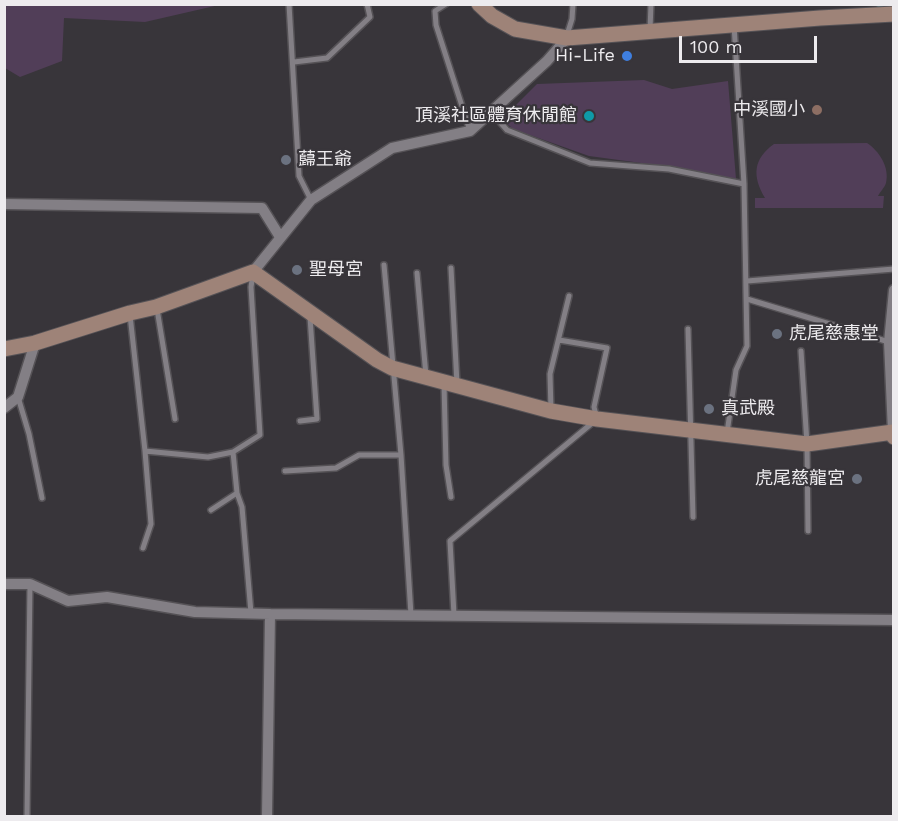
<!DOCTYPE html>
<meta charset="utf-8">
<style>
body{margin:0}
#map{position:relative;width:898px;height:821px;overflow:hidden;background:#38353a;font-family:"Work Sans",sans-serif}
canvas{display:block}
.frame{position:absolute;inset:0;border:6px solid #edebee;pointer-events:none}
.scale{position:absolute;left:679px;top:36px;width:138px;height:27px;box-sizing:border-box;border:3px solid #edebee;border-top:0;padding-left:8px;font-size:18px;line-height:21px;white-space:nowrap;color:#edebee;-webkit-text-stroke:4px #38353a;paint-order:stroke}
</style>
<div id="map">
<canvas width="898" height="821"></canvas>
<div class="frame"></div>
<div class="scale">100 m</div>
</div>
<script>
const ctx = document.querySelector('canvas').getContext('2d');
ctx.lineJoin = 'round';
function paint(path, color) {
  ctx.fillStyle = color;
  ctx.fill(path, 'evenodd');
}
function stroke(path, color, width, dash) {
  ctx.strokeStyle = color;
  ctx.lineWidth = width;
  ctx.lineCap = dash ? 'butt' : 'round';
  ctx.setLineDash(dash || []);
  ctx.stroke(path);
}
function drawText(font, color, halo, rows, align = 'center') {
  ctx.font = font + ' "Work Sans","Noto Sans TC",sans-serif';
  ctx.lineWidth = 4.5;
  ctx.setLineDash([]);
  ctx.textBaseline = 'middle';
  ctx.strokeStyle = halo;
  ctx.fillStyle = color;
  for (const [text, x, y, turn = 0] of rows) {
    ctx.save();
    ctx.translate(x, y);
    ctx.rotate((+turn || 0) * Math.PI / 180);
    ctx.textAlign = isNaN(turn) ? turn : align;
    if (halo) ctx.strokeText(text, 0, 0);
    ctx.fillText(text, 0, 0);
    ctx.restore();
  }
}
const green = new Path2D(`
 M4,5l1,-1 214,1 -74,17 -81,-4 -2,43 -42,16 -15,-9z
 M644,80l28,9 56,-8 8,98 -65,-12 -82,-11 -76,-27 -11,-10 35,-35z
 M867,143c12,8 23,24 19,40 -1,4 -6,9 -8,13h6l-1,12h-128v-10h10c-13,-22 -12,-39 9,-54z`);
const stream = new Path2D(`
 M875,4l9,4`);
const path = new Path2D(`
 M176,4v2l10,-2`);
const lane = new Path2D(`
 M289,4l10,172 12,24
 M446,4l-11,7 1,14 34,106
 M650,30l1,-26
 M567,35l5,-16 1,-15
 M294,62l33,-4 43,-41 -3,-13
 M492,113l15,17 83,33 79,6 75,15
 M384,265l17,190 10,160
 M451,268l6,116
 M417,273l9,103
 M747,281l147,-12
 M747,299l142,43
 M157,309l18,110
 M130,315l15,136 63,6 25,-5 4,41 5,14 9,106
 M688,329l5,188
 M801,351l6,93 1,87
 M444,384l2,81 5,32
 M18,397l11,37 13,64
 M551,410l-1,-36 19,-78
 M300,421l17,-2 -7,-102
 M727,433l9,-63 11,-24 -3,-162 -10,-159
 M233,452l27,-17 -9,-148 2,-13
 M285,471l51,-3 23,-13h42
 M211,510l26,-17
 M143,548l8,-24 -6,-73
 M454,615l-4,-74 147,-122 -3,-12 13,-59 -48,-8
 M27,816l3,-232`);
const street = new Path2D(`
 M4,204l258,4 18,29
 M253,272l58,-72 81,-52 78,-17 77,-70 20,-23
 M4,408l14,-11 17,-54
 M893,432l-4,-90 5,-52
 M4,584h26l38,17 39,-4 88,15 75,2
 M267,816l3,-202 624,6`);
const secondary = new Path2D(`
 M479,4l13,12 23,13 52,9 253,-20 74,-4
 M4,349l31,-6 95,-30 26,-6 97,-35 124,88 15,8 159,43 46,8 210,25 86,-12 1,5`);
const markers = [
 [627,56,6,"#3f7fe0"],
 [817,110,6,"#8d6e63"],
 [589,116,6,"#0f9aa8"],
 [286,160,6,"#6b7280"],
 [297,270,6,"#6b7280"],
 [777,334,6,"#6b7280"],
 [709,409,6,"#6b7280"],
 [857,479,6,"#6b7280"]
];
const poiNames = [
 ["Hi-Life",615,56],
 ["中溪國小",805,110],
 ["頂溪社區體育休閒館",577,116],
 ["蘬王爺",298,160,"left"],
 ["聖母宮",309,270,"left"],
 ["虎尾慈惠堂",789,334,"left"],
 ["真武殿",721,409,"left"],
 ["虎尾慈龍宮",845,479]
];
paint(green, '#513e58');
stroke(stream, '#62919b', 3);
stroke(lane, '#555256', 8);
stroke(street, '#555256', 13);
stroke(secondary, '#555256', 17);
stroke(path, '#868488', 1.5, [1.5, 4.5]);
stroke(lane, '#837f85', 5);
stroke(street, '#837f85', 10);
stroke(secondary, '#9e8378', 15);
for (const [x, y, r, color] of markers) {
  const dot = new Path2D();
  dot.arc(x, y, r, 0, 2 * Math.PI);
  ctx.fillStyle = color;
  ctx.fill(dot);
  stroke(dot, '#38353a', 2);
}
drawText('18px', '#edebee', '#38353a', poiNames, 'right');
</script>
